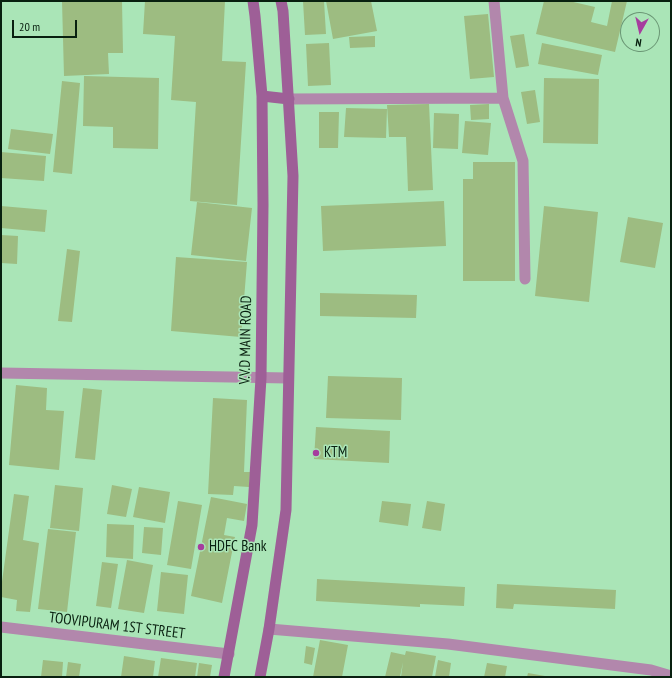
<!DOCTYPE html>
<style>
body{margin:0}
#map{position:relative;width:672px;height:678px;overflow:hidden;background:#aae5b7;font-family:"PT Sans Narrow",sans-serif}
canvas{display:block}
.frame{position:absolute;inset:0;border:2px solid #092010;pointer-events:none}
.north{position:absolute;left:620px;top:12px;width:40px;height:40px;box-sizing:border-box;background:#aae5b7;border:1px solid #6a9674;border-radius:50%;rotate:188deg;font-size:11px;font-weight:700;line-height:16px;text-align:center;color:#092010}
.north::after{content:'';display:block;margin:auto;width:14px;height:18px;background:#a63d9e;clip-path:polygon(50% 0,100% 100%,50% 72%,0 100%)}
.scale{position:absolute;left:12px;top:20px;width:65px;height:18px;box-sizing:border-box;border:2px solid #092010;border-top:0;padding-left:5px;font-size:12px;line-height:14px;white-space:nowrap;color:#092010;-webkit-text-stroke:3px #aae5b7;paint-order:stroke}
</style>
<div id="map">
<canvas width="672" height="678"></canvas>
<div class="frame"></div>
<div class="north">N</div>
<div class="scale">20 m</div>
</div>
<script>
const ctx = document.querySelector('canvas').getContext('2d');
ctx.lineJoin = 'round';
function paint(path, color) {
  ctx.fillStyle = color;
  ctx.fill(path, 'evenodd');
}
function stroke(path, color, width, dash) {
  ctx.strokeStyle = color;
  ctx.lineWidth = width;
  ctx.lineCap = dash ? 'butt' : 'round';
  ctx.setLineDash(dash || []);
  ctx.stroke(path);
}
function drawText(font, color, halo, rows, align = 'center') {
  ctx.font = font + ' "PT Sans Narrow",sans-serif';
  ctx.lineWidth = 3;
  ctx.setLineDash([]);
  ctx.textBaseline = 'middle';
  ctx.strokeStyle = halo;
  ctx.fillStyle = color;
  for (const [text, x, y, turn = 0] of rows) {
    ctx.save();
    ctx.translate(x, y);
    ctx.rotate((+turn || 0) * Math.PI / 180);
    ctx.textAlign = isNaN(turn) ? turn : align;
    if (halo) ctx.strokeText(text, 0, 0);
    ctx.fillText(text, 0, 0);
    ctx.restore();
  }
}
const building = new Path2D(`
 M62,1h60l1,52h-15l1,21 -45,2z
 M145,1h80l-3,60 24,1 -9,143 -47,-4 6,-99 -25,-2 4,-64 -32,-2z
 M303,1h21l2,33 -21,1z
 M326,1h45l6,30 -44,8z
 M544,1h25l26,6 -4,15 16,4 5,-25h15l-12,51 -79,-18z
 M488,14l6,63 -24,2 -6,-63z
 M524,34l5,32 -13,2 -6,-32z
 M375,36v11l-25,1 -1,-11z
 M329,43l2,42 -23,1 -2,-42z
 M542,43l60,12 -4,20 -60,-11z
 M84,76l75,2 -1,71 -45,-1v-21l-30,-1z
 M544,78l55,1 -1,65 -55,-1z
 M62,81l18,2 -8,91 -19,-2z
 M535,90l5,32 -13,2 -6,-32z
 M429,104l4,86 -25,1 -2,-54h-17l-2,-32z
 M489,104v15l-18,1 -1,-15z
 M346,108l41,1 -1,29 -42,-1z
 M319,112h20l-1,36h-19z
 M434,113l25,1 -1,35 -25,-1z
 M465,121l26,2 -3,32 -26,-2z
 M11,129l42,5 -3,20 -42,-5z
 M1,152l45,4 -2,25 -43,-3z
 M473,162h42v119h-52v-102h10z
 M444,201l2,45 -123,5 -2,-45z
 M197,202l55,6 -6,53 -55,-6z
 M1,206l46,4 -2,22 -44,-4z
 M544,206l54,6 -9,90 -54,-6z
 M628,217l35,6 -8,45 -35,-6z
 M1,235l17,1 -1,28 -16,-1z
 M67,249l13,2 -8,71 -14,-1z
 M176,257l71,5 -6,75 -70,-6z
 M320,293l97,2 -1,23 -96,-2z
 M328,376l74,2 -1,42 -75,-2z
 M16,385l31,3 -1,22 18,1 -5,59 -50,-5z
 M83,388l19,2 -7,70 -20,-2z
 M213,398l34,2 -3,72h6l-1,15 -15,-1 -1,9 -25,-1z
 M316,427l74,4 -1,32 -75,-4z
 M55,485l28,3 -4,43 -29,-3z
 M112,485l20,4 -6,28 -19,-3z
 M139,487l31,5 -5,31 -32,-6z
 M14,494l15,2 -6,44 16,3 -9,69 -14,-1 1,-11 -16,-3v-8z
 M211,497l36,7 -3,17 -17,-3 -3,17 11,2 -13,66 -31,-7z
 M178,501l24,4 -11,64 -24,-4z
 M382,501l29,3 -3,22 -29,-4z
 M427,501l18,3 -4,27 -19,-3z
 M107,524l27,1 -1,34 -27,-2z
 M144,527l19,1 -2,27 -19,-2z
 M48,529l28,3 -9,80 -29,-3z
 M127,560l26,5 -9,48 -26,-4z
 M102,562l16,2 -7,44 -15,-2z
 M161,572l27,3 -4,39 -27,-3z
 M317,579l148,8 -1,19 -44,-2v3l-104,-6z
 M497,584l119,6 -1,19 -101,-5 -1,5 -17,-1z
 M320,640l28,5 -6,32h-29z
 M306,646l9,2 -3,17 -8,-2z
 M406,651l30,5 -4,21h-31l2,-15 -3,15h-15l6,-25 14,3z
 M124,656l31,5 -2,16h-32z
 M161,658l36,5 -2,14h-37z
 M43,660l20,2 -1,15h-21z
 M438,660l13,3 -2,14h-14z
 M68,662l13,2 -2,13h-13z
 M199,663l13,2 -2,12h-13z
 M487,663l20,3 -2,11h-21z
 M528,673l17,3v1h-18z`);
const minor = new Path2D(`
 M494,1l9,97
 M289,99l214,-1 20,63 2,118
 M1,373l287,5
 M1,627l228,27
 M269,629l179,15 203,26 20,6`);
const secondary = new Path2D(`
 M262,96l27,3
 M224,677l28,-152 9,-147 2,-173 -1,-109 -7,-80 -2,-15
 M260,677l9,-48 17,-119 7,-334 -10,-165 -2,-10`);
const markers = [
 [316,453,4,"#a63d9e"],
 [201,547,4,"#a63d9e"]
];
const streetNames = [
 ["V.V.D MAIN ROAD",246,340,-89],
 ["TOOVIPURAM 1ST STREET",117,626,7]
];
const poiNames = [
 ["KTM",324,453],
 ["HDFC Bank",209,547]
];
paint(building, '#9dbc81');
stroke(minor, '#b287ac', 11);
stroke(secondary, '#9e5f97', 11);
for (const [x, y, r, color] of markers) {
  const dot = new Path2D();
  dot.arc(x, y, r, 0, 2 * Math.PI);
  ctx.fillStyle = color;
  ctx.fill(dot);
  stroke(dot, '#aae5b7', 1.5);
}
drawText('15px', '#092010', '#aae5b7', streetNames);
drawText('15px', '#092010', '#aae5b7', poiNames, 'left');
</script>
